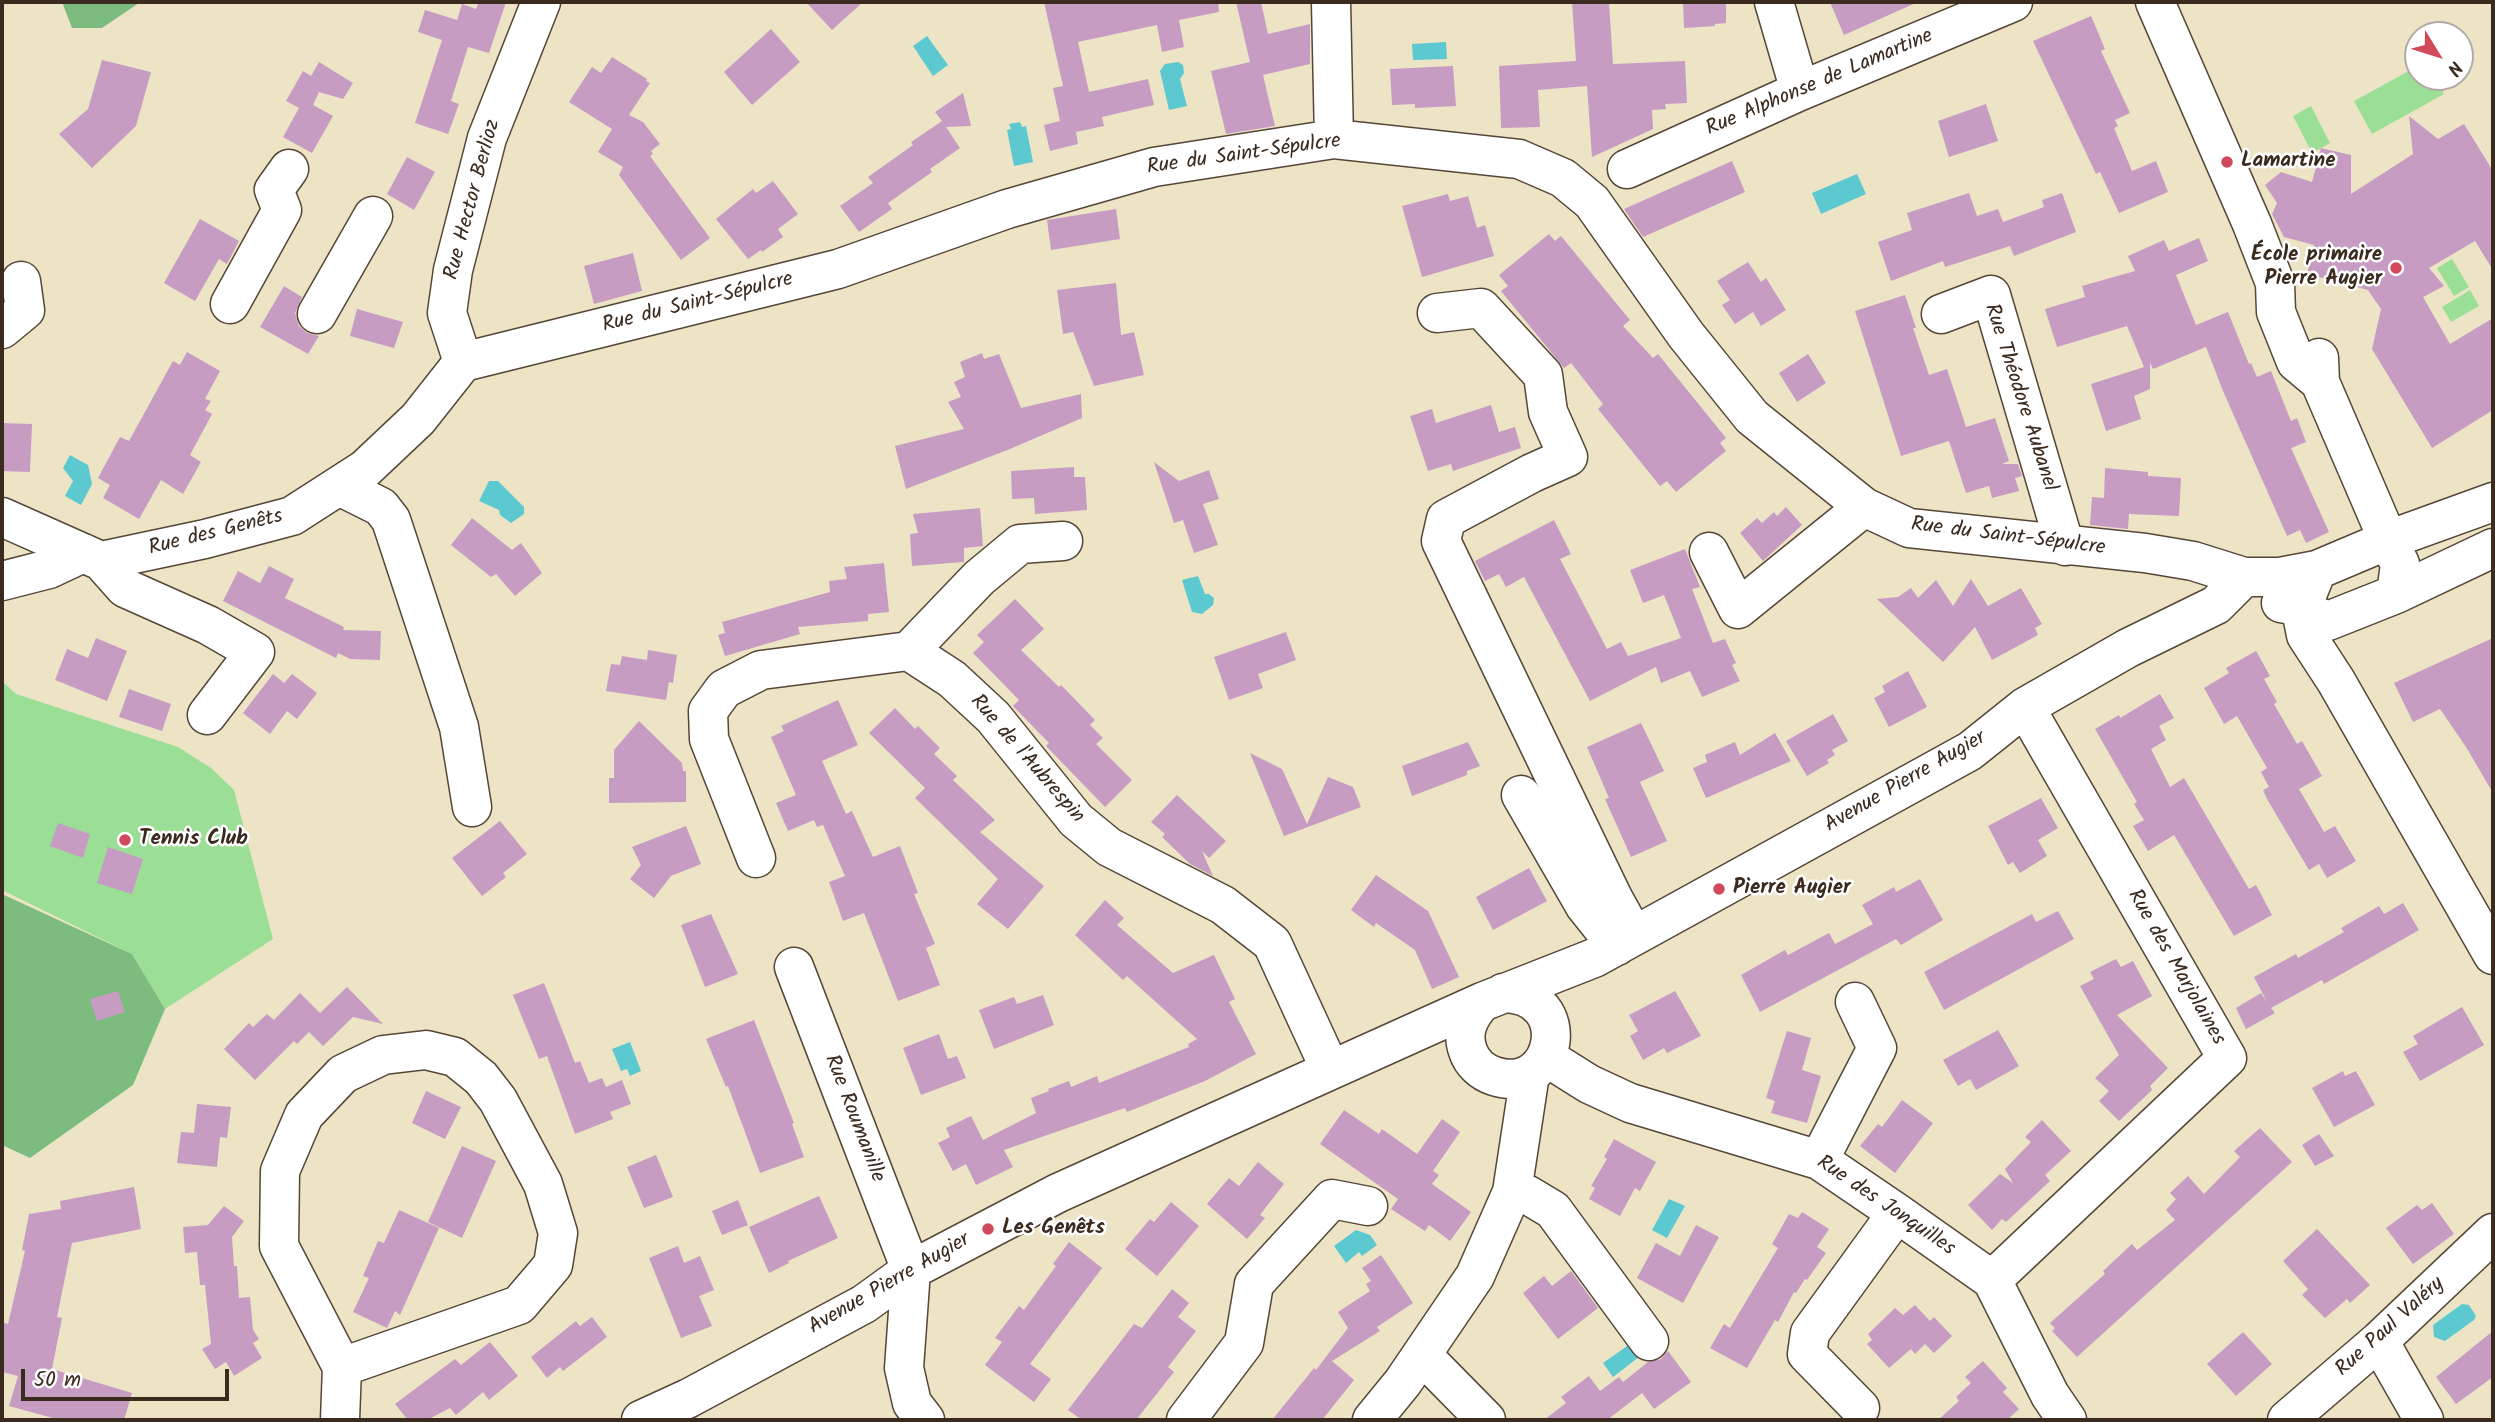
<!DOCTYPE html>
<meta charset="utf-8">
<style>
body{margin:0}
#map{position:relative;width:2495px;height:1422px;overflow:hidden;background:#ede4c6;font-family:Kalam,sans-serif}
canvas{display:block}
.frame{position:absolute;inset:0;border:4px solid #3b2a1e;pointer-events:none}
.north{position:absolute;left:2404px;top:21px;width:70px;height:70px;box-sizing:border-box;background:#fff;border:2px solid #b1aaa5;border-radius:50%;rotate:128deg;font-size:19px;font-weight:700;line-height:28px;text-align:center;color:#3b2a1e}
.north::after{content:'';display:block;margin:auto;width:24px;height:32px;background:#d1495b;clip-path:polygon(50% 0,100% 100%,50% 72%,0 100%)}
.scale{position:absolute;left:21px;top:1369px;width:208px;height:32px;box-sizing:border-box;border:4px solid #3b2a1e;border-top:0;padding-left:9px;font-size:21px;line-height:24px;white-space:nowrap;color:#3b2a1e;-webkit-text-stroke:5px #fff;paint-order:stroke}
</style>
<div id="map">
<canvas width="2495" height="1422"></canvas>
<div class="frame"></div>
<div class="north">N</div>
<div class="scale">50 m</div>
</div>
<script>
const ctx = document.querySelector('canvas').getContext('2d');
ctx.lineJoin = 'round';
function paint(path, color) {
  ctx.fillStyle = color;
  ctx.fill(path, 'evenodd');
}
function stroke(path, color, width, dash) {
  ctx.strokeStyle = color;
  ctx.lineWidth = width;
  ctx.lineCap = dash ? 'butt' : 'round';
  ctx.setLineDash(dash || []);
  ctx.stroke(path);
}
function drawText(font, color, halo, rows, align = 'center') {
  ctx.font = font + ' Kalam,sans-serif';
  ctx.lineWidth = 5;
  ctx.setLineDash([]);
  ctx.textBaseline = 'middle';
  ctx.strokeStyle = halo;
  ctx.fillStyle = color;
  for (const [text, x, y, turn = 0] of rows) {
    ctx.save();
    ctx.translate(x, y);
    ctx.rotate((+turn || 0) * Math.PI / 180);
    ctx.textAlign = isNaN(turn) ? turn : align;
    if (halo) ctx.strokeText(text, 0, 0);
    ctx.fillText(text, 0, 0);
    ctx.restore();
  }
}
const green = new Path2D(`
 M2418,66v11h17l9,17 -72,40 -18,-33z
 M2311,106l19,37 -18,10 -19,-37z
 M2452,259l17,28 -15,9 -17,-28z
 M2470,290l9,16 -28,16 -9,-15z
 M2,681l14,13 162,53 33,21 23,22 39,149 -108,70 -33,-55 -130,-64z`);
const forest = new Path2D(`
 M62,2h76l1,1 -37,25h-30z
 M2,894l130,60 33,55 -32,76 -103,73 -28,-13z`);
const water = new Path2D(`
 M927,36l21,29 -15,11 -20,-30z
 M1446,42l1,17 -34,1 -1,-16z
 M1178,62l5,3 1,8 -4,6 7,27 -18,4 -9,-39 5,-7z
 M1020,122l2,5 4,-1 7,36 -19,4 -7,-36 4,-1 -2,-5z
 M1857,174l9,20 -45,20 -9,-21z
 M70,455l18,10 4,19 -11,21 -16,-9 8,-15 -10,-13z
 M489,481h9l26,26v7l-13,9 -11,-8 -1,-5 -20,-9z
 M1198,576l7,18h4l5,4 -1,7 -11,9 -10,-2 -10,-32z
 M630,1042l11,29 -11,5 -3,-7 -6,2 -9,-22z
 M1669,1199l16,7 -18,32 -15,-8z
 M1356,1230l14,5 7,10 -15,11 -3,-4 -13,11 -12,-17z
 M2462,1304l7,1 7,11 -2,4 -29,21 -11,-4 -1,-12z
 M1630,1344l9,13 -26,20 -10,-14z`);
const building = new Path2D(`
 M479,2h27l-17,51 -21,-6 -17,54 8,3 -11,30 -33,-11 27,-83 -24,-8 7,-22 32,10 5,-16 14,5z
 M806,2h57l-31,28z
 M1044,2h174l1,10 -40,8 5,27 -22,5 -5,-27 -79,17 11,50 59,-13 6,26 -52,12 2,9 -28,6 2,12 -28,7 -6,-26 16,-4 -7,-33 10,-2z
 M1236,2h25l7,32 42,-10v40l-47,11 12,51 -49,8 -15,-63 39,-9z
 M1572,2h37l4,62 72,-3 2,42 -22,1 1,5 -14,1 1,19 -61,28 -5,-71 -49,4 2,37 -39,1 -2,-62 77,-5z
 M1683,2h43v21l-11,1v2l-31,2z
 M1830,2h88l-74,33z
 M2091,16l14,33 -4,2 29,62 -15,7 3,6 -4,2 18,43 24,-10 12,31 -49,21 -19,-41 -4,2 -63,-133z
 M771,29l29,33 -48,43 -28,-33z
 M612,57l35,22 -1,2 4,2 -21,32 14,7 17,22 -9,7 2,3 -3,2 60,82 -29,22 -62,-85 4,-8 -25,-15 14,-23 -43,-27 23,-35 9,6z
 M102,60l49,12 -15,54 -44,42 -33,-34 29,-25z
 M319,62l34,21 -10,16 -24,-7 -6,13 20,11 -21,37 -29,-16 16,-29 -13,-7 17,-30 8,5z
 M1453,66l3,40 -41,2v-4l-23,1 -2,-36z
 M963,93l8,33 -25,1 14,21 -30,21 2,3 -44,31 4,6 -33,23 -19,-26 33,-23 -5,-6 45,-32 -2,-3 31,-21 -7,-9z
 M1986,104l12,37 -49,16 -11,-36z
 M2409,116l29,23 26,-15 29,47v99l-18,-29 -46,27 15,18 -21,11 27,47 43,-26v92l-61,38 -60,-99 9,-40 -13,-19 -61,-16 7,-29 -30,-8 -12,-23 5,-11 -12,-18 16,-13 31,10 9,-34 30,7v39l62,-40z
 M407,157l28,15 -21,38 -27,-16z
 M1732,161l13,31 -102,45 -19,-28z
 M773,181l25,33 -20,15 5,8 -21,15 -1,-2 -13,9 -32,-40 37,-30 3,4z
 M1969,193l8,23 21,-7 5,13 41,-15 -2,-7 20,-7 14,39 -62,24 -4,-10 -65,21 -2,-6 -52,20 -13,-39 34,-12 -5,-17z
 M1448,194l2,7 18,-5 9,32 8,-3 9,31 -72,21 -20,-71z
 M1116,209l4,30 -69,11 -4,-30z
 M200,219l39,22 -12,23 -8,-5 -24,42 -31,-18z
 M1549,234l6,7 6,-5 69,84 -7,6 30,32 5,-4 68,84 -6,5 6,8 -50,41 -9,-11 -7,5 -62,-77 5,-5 -32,-41 -7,5 -63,-77 7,-5 -9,-11z
 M2199,238l9,23 -32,14 20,50 32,-13 21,52 2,-1 6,14 14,-6 20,50 6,-3 9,24 -15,6 38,84 -23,11 -6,-13 -13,6 -64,-145 -17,-44 -53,22 -3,-6v26l-16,7 7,23 -35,12 -15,-47 53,-17 -17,-41 -70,21 -12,-38 40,-12 -3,-11 53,-15 -7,-15 36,-16 5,11z
 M633,253l9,38 -48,13 -10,-38z
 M1748,262l13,20 5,-4 20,32 -25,16 -8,-14 -18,12 -13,-19 8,-5 -13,-19z
 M1116,283l5,52 13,-3 10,43 -50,11 -21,-54 -10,2 -6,-44z
 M284,286l18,11 -7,16 4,13 8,7 12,3 -11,18 -48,-27z
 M1905,295l11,33h-3l16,47 18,-6 19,58 29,-9 14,43 -7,3h16l4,12 -7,2 4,13 -27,7 -3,-12 -23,7 -17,-52 -48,15 -46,-145z
 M357,309l46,13 -9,26 -44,-12z
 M187,352l33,19 -15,28 6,2 -6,9 7,4 -22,41 11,7 -18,32 -22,-14 -22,39 -36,-21 7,-13 -12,-7 22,-41 9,4 44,-80 7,4z
 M982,353l2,6 15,-5 22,54 60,-14 1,24 -72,31 -104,40 -11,-43 69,-17 -16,-27 13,-5 -7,-15 11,-5 -5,-15z
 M1808,354l18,29 -29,19 -18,-29z
 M1491,405l8,27 16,-5 6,21 -68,23 -2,-7 -23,7 -18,-55 22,-7 4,14z
 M2,423l30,1 -2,48 -28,-1z
 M1154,462l25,19 30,-11 10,29 -16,5 15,41 -24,8 -11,-33 -9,3z
 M1074,467v10h11l2,33 -52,4 -1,-16 -22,1 -1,-28z
 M2105,468l43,4v4l33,2 -2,38 -50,-2 -1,15 -38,-4 2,-28 12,1z
 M1786,507l16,18 -39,36 -23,-28 17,-15 5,5 12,-11 3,4z
 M980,508l3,38 -19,2v14l-52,4 -2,-32 8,-1 -5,-19z
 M472,518l40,32 9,-7 21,30 -27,23 -19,-22 -5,3 -40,-32z
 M1554,520l17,34 -11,5 47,90 14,-7 7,14 53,-18 -17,-43 -21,8 -13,-33 55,-21 15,38 -8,2 21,54 12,-4 11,24 -4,2 8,16 -38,16 -12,-26 -29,12 -5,-16 -66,34 -66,-124 -18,10 -7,-13 -14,7 -10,-20z
 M884,563l5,49 -21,2v7l-70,6 2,7 -75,22 -7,-21 7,-2 -3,-11 108,-30 -1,-11 18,-2 -3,-12z
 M269,566l25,13 -9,19 59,29 -1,3 38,1 -1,29 -30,-1 -12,-6 -2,5 -113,-57 15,-30 22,12z
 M1971,579l17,27 33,-18 21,36 -7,4 3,7 -46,25 -17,-33 -32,35 -66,-63 21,-2 13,-9 7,10 18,-18 17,26z
 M1015,599l29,30 -23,21 38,37 2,-2 34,35 -5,5 13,13 -7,6 36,36 -27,27 -59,-61 3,-3 -36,-37 6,-6 -46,-47 11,-11 -7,-7z
 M1286,632l10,28 -38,14 5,14 -34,12 -15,-43z
 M96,638l31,13 -20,50 -52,-21 12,-31 21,9z
 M2493,638v155l-27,-46 -26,-38 -27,13 -19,-39z
 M648,650l29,5 -4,28 -4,-1 -3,18 -60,-9 5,-27 9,1 2,-9 25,4z
 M2256,651l14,25 -6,3 13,23 -3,2 23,40 5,-3 20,35 -23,13 25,43 11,-6 21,35 -29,17 -8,-14 -10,6 -42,-71 -4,-9 6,-3 -8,-15 6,-4 -30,-52 -13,8 -20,-36 25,-15 -3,-5z
 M1908,671l19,36 -38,20 -15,-29 11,-6 -3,-6z
 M273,674l11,9 8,-9 25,19 -20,26 -10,-8 -17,23 -27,-21z
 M129,689l42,15 -9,27 -43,-14z
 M2160,694l14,24 -15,8 7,14 -15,9 19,38 14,-9 65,111 7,-4 16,30 -38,21 -60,-101 -26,16 -15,-25 11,-6 -10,-16 3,-2 -42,-73 24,-14 1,3z
 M838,700l20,45 -36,16 24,53 6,-3 21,46 27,-11 18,47 -4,1 21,50 -9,4 14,37 -42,16 -34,-88 -21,8 -14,-39 16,-6 -22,-51 -6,2 -3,-7 -26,11 -12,-28 20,-8 -25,-58 13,-6 -3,-5z
 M895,708l20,21 3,-3 22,22 -6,6 23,22 -4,4 42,40 -15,12 64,54 -36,43 -31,-25 21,-25 -83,-81 10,-10 -56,-55z
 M1833,714l15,27 -16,9 3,5 -8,5 2,3 -22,13 -21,-35z
 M639,721l43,42 1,8h3v31l-77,1v-25h5v-28z
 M1641,723l23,48 -24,11 27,59 -36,16 -26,-58 4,-1 -22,-51z
 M1775,733l16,28 -85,37 -13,-30 14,-6 -2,-7 30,-13 5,13z
 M1468,742l12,24 -13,5v4l-55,21 -10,-30z
 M1250,753l32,16 25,55 21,-47 25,10 8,20 -77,29z
 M1177,795l49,46 -17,17 -7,-7 11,25 -23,-12 -28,-27 3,-3 -14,-12z
 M2041,798l17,30 -20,12 9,16 -27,17 -7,-11 -5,3 -20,-39z
 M500,821l27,33 -24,19 3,4 -24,19 -30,-38z
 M58,823l32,11 -7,24 -33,-12z
 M686,826l15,38 -30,12 -17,22 -24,-19 11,-14 -9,-18z
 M108,847l35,12 -11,35 -35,-11z
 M1529,868l18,33 -54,29 -17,-33z
 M1376,875l52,36 31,66 -27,12 -17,-39 -39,-27 -2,4 -23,-17z
 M1920,879l23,41 -42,25 -5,-6 -136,73 -19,-37 44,-25 3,5 41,-22 6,11 38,-20 -11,-19 32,-18 2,5z
 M1105,900l19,18 -7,7 56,48 41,-18 21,44 -6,3 27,52 -51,27 -78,31 -2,-4 -121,42 9,17 -37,18 -10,-21 -13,7 -15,-28 12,-6 -4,-9 25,-12 12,24 53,-27 -5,-15 18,-7 -1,-2 21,-8 2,6 26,-11 2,7 90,-36 -1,-3 9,-5 -70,-63 -4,4 -48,-45z
 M2403,903l16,27 -95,54 -2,-4 -51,28 4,5 -29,16 -10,-21 25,-15 6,9 -13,-25 42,-23 2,4 46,-26 -3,-4 38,-22 5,8z
 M2058,911l16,28 -130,71 -20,-38 108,-58 4,8z
 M711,914l27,60 -33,13 -24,-62z
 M2116,959l5,8 12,-6 19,35 -35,19 51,53 -18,18 2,4 -33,31 -20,-20 10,-10 -14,-13 24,-23 -39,-69 14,-7 -4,-7z
 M544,983l31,80 5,-2 9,22 13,-5 4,9 16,-7 9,24 -21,8 3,7 -38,15 -28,-78 -8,3 -26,-64z
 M347,987l36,37 -30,-7 -30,29 -14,-14 -12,12 -3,-3 -39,39 -31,-31 25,-26 4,4 14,-13 7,6 26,-27 20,20z
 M118,991l7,21 -28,9 -7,-22z
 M1675,991l26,45 -34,17 -3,-5 -21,12 -13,-24 8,-5 -9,-16z
 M1043,995l11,30 -60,24 -15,-39 35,-13 3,7z
 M2462,1007l22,38 -64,36 -17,-29 15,-8 -5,-8z
 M754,1020l40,103 -2,1 12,33 -44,16 -32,-87 -2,1 -20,-48z
 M1998,1030l21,36 -43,24 -6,-11 -12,7 -15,-26z
 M1787,1031l24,7 -9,32 19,6 -14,47 -36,-10 4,-12 -9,-3z
 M939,1034l9,25 9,-3 9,22 -45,17 -18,-47z
 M2343,1071l2,5 11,-5 19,34 -41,22 -22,-39z
 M426,1091l35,16 -16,32 -33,-16z
 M1902,1100l31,23 -38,50 -35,-27 18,-22 4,3z
 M197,1104l34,3 -4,31 -7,-1 -3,30 -40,-4 4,-31 13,1z
 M1344,1110l35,24 3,-5 35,25 25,-35 18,13 -27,39 6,4 -7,9 39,28 -21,29 -21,-16 -4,6 -34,-22 7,-10 -78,-55z
 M2042,1120l29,31 -26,24 5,6 -44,41 -4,-3 -10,11 -24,-25 32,-31 13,9 -8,-14 26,-27 -6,-5z
 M2260,1128l32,34 -215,195 -25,-26 3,-3 -5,-5 55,-49 -2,-3 29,-27 5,6 38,-30 -9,-10 10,-11 -6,-6 18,-17 16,18 36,-37 -6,-6z
 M2319,1134l15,22 -19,10 -13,-21z
 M1614,1139l42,23 -16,29 -5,-3 -15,28 -31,-17 6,-11 -4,-2 16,-27 -3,-2z
 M462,1146l34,15 -34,77 -34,-16z
 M656,1155l17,42 -29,11 -17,-41z
 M1258,1162l26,22 -24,31 5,3 -18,21 -40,-35 22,-26 10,8z
 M134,1187l7,42 -69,14 -15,74 5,1 -10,51 80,24 -8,27h-64l-51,-14 9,-30 -16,-4v-50l6,2 17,-73 -3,-1 7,-36 32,-5 -1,-8z
 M819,1196l19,42 -50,23 1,2 -20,10 -20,-46z
 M738,1200l10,25 -26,10 -10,-24z
 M1171,1202l28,24 -42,50 -32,-27 25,-30 4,3z
 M2432,1203l22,31 -41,30 -27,-36 31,-23 5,5z
 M224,1206l20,15 -12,16 2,29h3l2,32 11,-1 3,33 6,9 -6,4 9,15 -28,18 -8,-14 -11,7 -13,-20 9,-5 -6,-59h-5l-3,-33 -12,1 -2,-26 25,-2z
 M399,1210l40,18 -39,87 -5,-4 -8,17 -34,-16 16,-34 -6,-2 15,-35 6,2z
 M1802,1212l27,17 -12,18 9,6 -19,27 -2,-1 -9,14 -2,-1 -16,30 -3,-2 -28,48 -37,-20 14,-24 6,4 48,-80 -6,-4 17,-30 9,4z
 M1696,1225l23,12 -36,66 -46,-25 19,-35 24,13z
 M2317,1229l53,56 -20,18 -3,-4 -22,19 -23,-23 6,-6 -25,-28z
 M1069,1242l33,26 -72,96 21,15 -17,23 -49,-37 17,-23 -7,-4 24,-32 5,4 32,-44 -3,-2z
 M678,1246l6,17 16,-7 14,34 -15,6 13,30 -31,12 -32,-80z
 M1381,1255l32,48 -36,24 3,4 -48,30 22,19 -32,40h-50l42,-52 2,2 32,-42 -10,-16 32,-21 -4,-7 5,-3 -9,-13z
 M1571,1271l27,37 -40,31 -35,-46 21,-17 8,10z
 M1172,1289l17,14 -11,14 18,14 -28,36 6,5 -38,48h-54l-14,-10 66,-86 8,4z
 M1915,1305l15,16 4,-4 18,19 -18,17 -9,-9 -10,10 -4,-5 -22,19 -22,-24 5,-4 -4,-6 27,-26 8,7z
 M592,1317l15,20 -44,34 -3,-4 -13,11 -16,-21 45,-36 4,5z
 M2493,1331v46l-37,27 -20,-27z
 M2243,1332l29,32 -36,32 -29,-32z
 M490,1342l28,34 -29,24 -6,-8 -27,23 -6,-7 -23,12h-19l-13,-16 60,-45 6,6z
 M1668,1351l23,31 -37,27 -12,-16 -35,27h-63l22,-17 -5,-6 28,-21 11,15 19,-14 4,5 25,-20 13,-3z
 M1983,1361l24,27 -4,4 16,17 -12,11h-69l21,-19 -3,-4 15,-14 -6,-6z`);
const minor = new Path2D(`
 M1331,2l3,137
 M1774,2l26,89
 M2155,2l97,222 23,59 1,29 20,50 24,20
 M1627,169l173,-78 213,-89
 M230,304l52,-94 -8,-20 15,-21
 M1437,313l44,-5 62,67 5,37 20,45 -36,16 -86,46 -5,22 172,357 21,38
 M317,314l56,-98
 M1941,314l50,-19 74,251
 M2,329l23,-19 -4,-29
 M2319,358l1,24 68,158 12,24 -4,30
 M463,362l375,-93 169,-60 147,-42 180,-28 185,20 44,19 29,24 94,133 66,82 112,90 45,21 236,25 48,8 51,16
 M463,362l-16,-49 6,-43 34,-132 54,-136
 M339,486l42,21 10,13 68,207 13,80
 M2,517l99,44 104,-22 87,-23 73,-47 53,-50 45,-57
 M1709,552l29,57 126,-102
 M101,561l24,27 83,37 47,27 -48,63
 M2317,570l-16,40 5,25 30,46 157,274
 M2,581l47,-12 34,-16
 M2281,603l11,2 36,16 68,-27 97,-46
 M909,651l70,-73 41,-34 43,-3
 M1521,795l64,111 32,40
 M756,858l-47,-119 -1,-28 16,-22 37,-19 148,-19 43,28 41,38 83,103 33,27 114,58 49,38 58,126
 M794,967l117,303 -7,98 8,35 13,17
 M1482,1002c-13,14 -21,30 -14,49 4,12 14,21 26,25 63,21 84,-82 9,-83
 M1546,1057l43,27 41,19 189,57 78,53 95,67 58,115 17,25
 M1819,1160l58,-112 -22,-46
 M1512,1192l16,3 25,15 96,131
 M1992,1280l235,-222 -202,-351
 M2379,1341l45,79
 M1422,1355l64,65
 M1860,1408l-53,-54 3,-21 87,-120
 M340,1420l2,-53 -63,-121 1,-75 24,-56 39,-41 40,-19 43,-5 29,7 26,21 17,22 45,84 15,49 -5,32 -34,40 -177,62
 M641,1420l48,-22 175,-94 47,-34 147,-77 424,-191 112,-44 376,-207 55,-44 103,-59 88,-43 28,-28h36l37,-7 71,-30 105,-38
 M1186,1420l58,-77 10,-59 78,-85 36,7
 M1372,1420l31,-38 72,-106 37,-84 18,-118
 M2287,1420l92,-79 114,-108`);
const markers = [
 [2227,162,7,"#d1495b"],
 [2396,268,7,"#d1495b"],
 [125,840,7,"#d1495b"],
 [1719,889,7,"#d1495b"],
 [988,1229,7,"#d1495b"]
];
const streetNames = [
 ["Rue Alphonse de Lamartine",1820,84,-23],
 ["Rue du Saint-Sépulcre",1244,156,-8],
 ["Rue Hector Berlioz",474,200,-75],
 ["Rue du Saint-Sépulcre",698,304,-14],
 ["Rue Théodore Aubanel",2019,398,72],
 ["Rue des Genêts",216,534,-14],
 ["Rue du Saint-Sépulcre",2008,538,7],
 ["Rue de l'Aubrespin",1026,760,49],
 ["Avenue Pierre Augier",1906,783,-30],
 ["Rue des Marjolaines",2175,968,60],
 ["Rue Roumanille",853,1119,69],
 ["Rue des Jonquilles",1885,1207,34],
 ["Avenue Pierre Augier",890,1285,-30],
 ["Rue Paul Valéry",2391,1328,-42]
];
const poiNames = [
 ["Lamartine",2241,162],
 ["École primaire",2382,256,"right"],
 ["Pierre Augier",2382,280,"right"],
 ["Tennis Club",139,840],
 ["Pierre Augier",1733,889],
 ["Les Genêts",1002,1229]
];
paint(green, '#9bde96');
paint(forest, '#7cbd7f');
paint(water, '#5cc9d0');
paint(building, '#c69cc3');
stroke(minor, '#564637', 41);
stroke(minor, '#fff', 38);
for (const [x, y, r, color] of markers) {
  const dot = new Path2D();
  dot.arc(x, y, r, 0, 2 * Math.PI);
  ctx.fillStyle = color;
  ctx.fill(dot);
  stroke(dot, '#fff', 2.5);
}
drawText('21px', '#3b2a1e', '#fff', streetNames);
drawText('bold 21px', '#3b2a1e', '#fff', poiNames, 'left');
</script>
